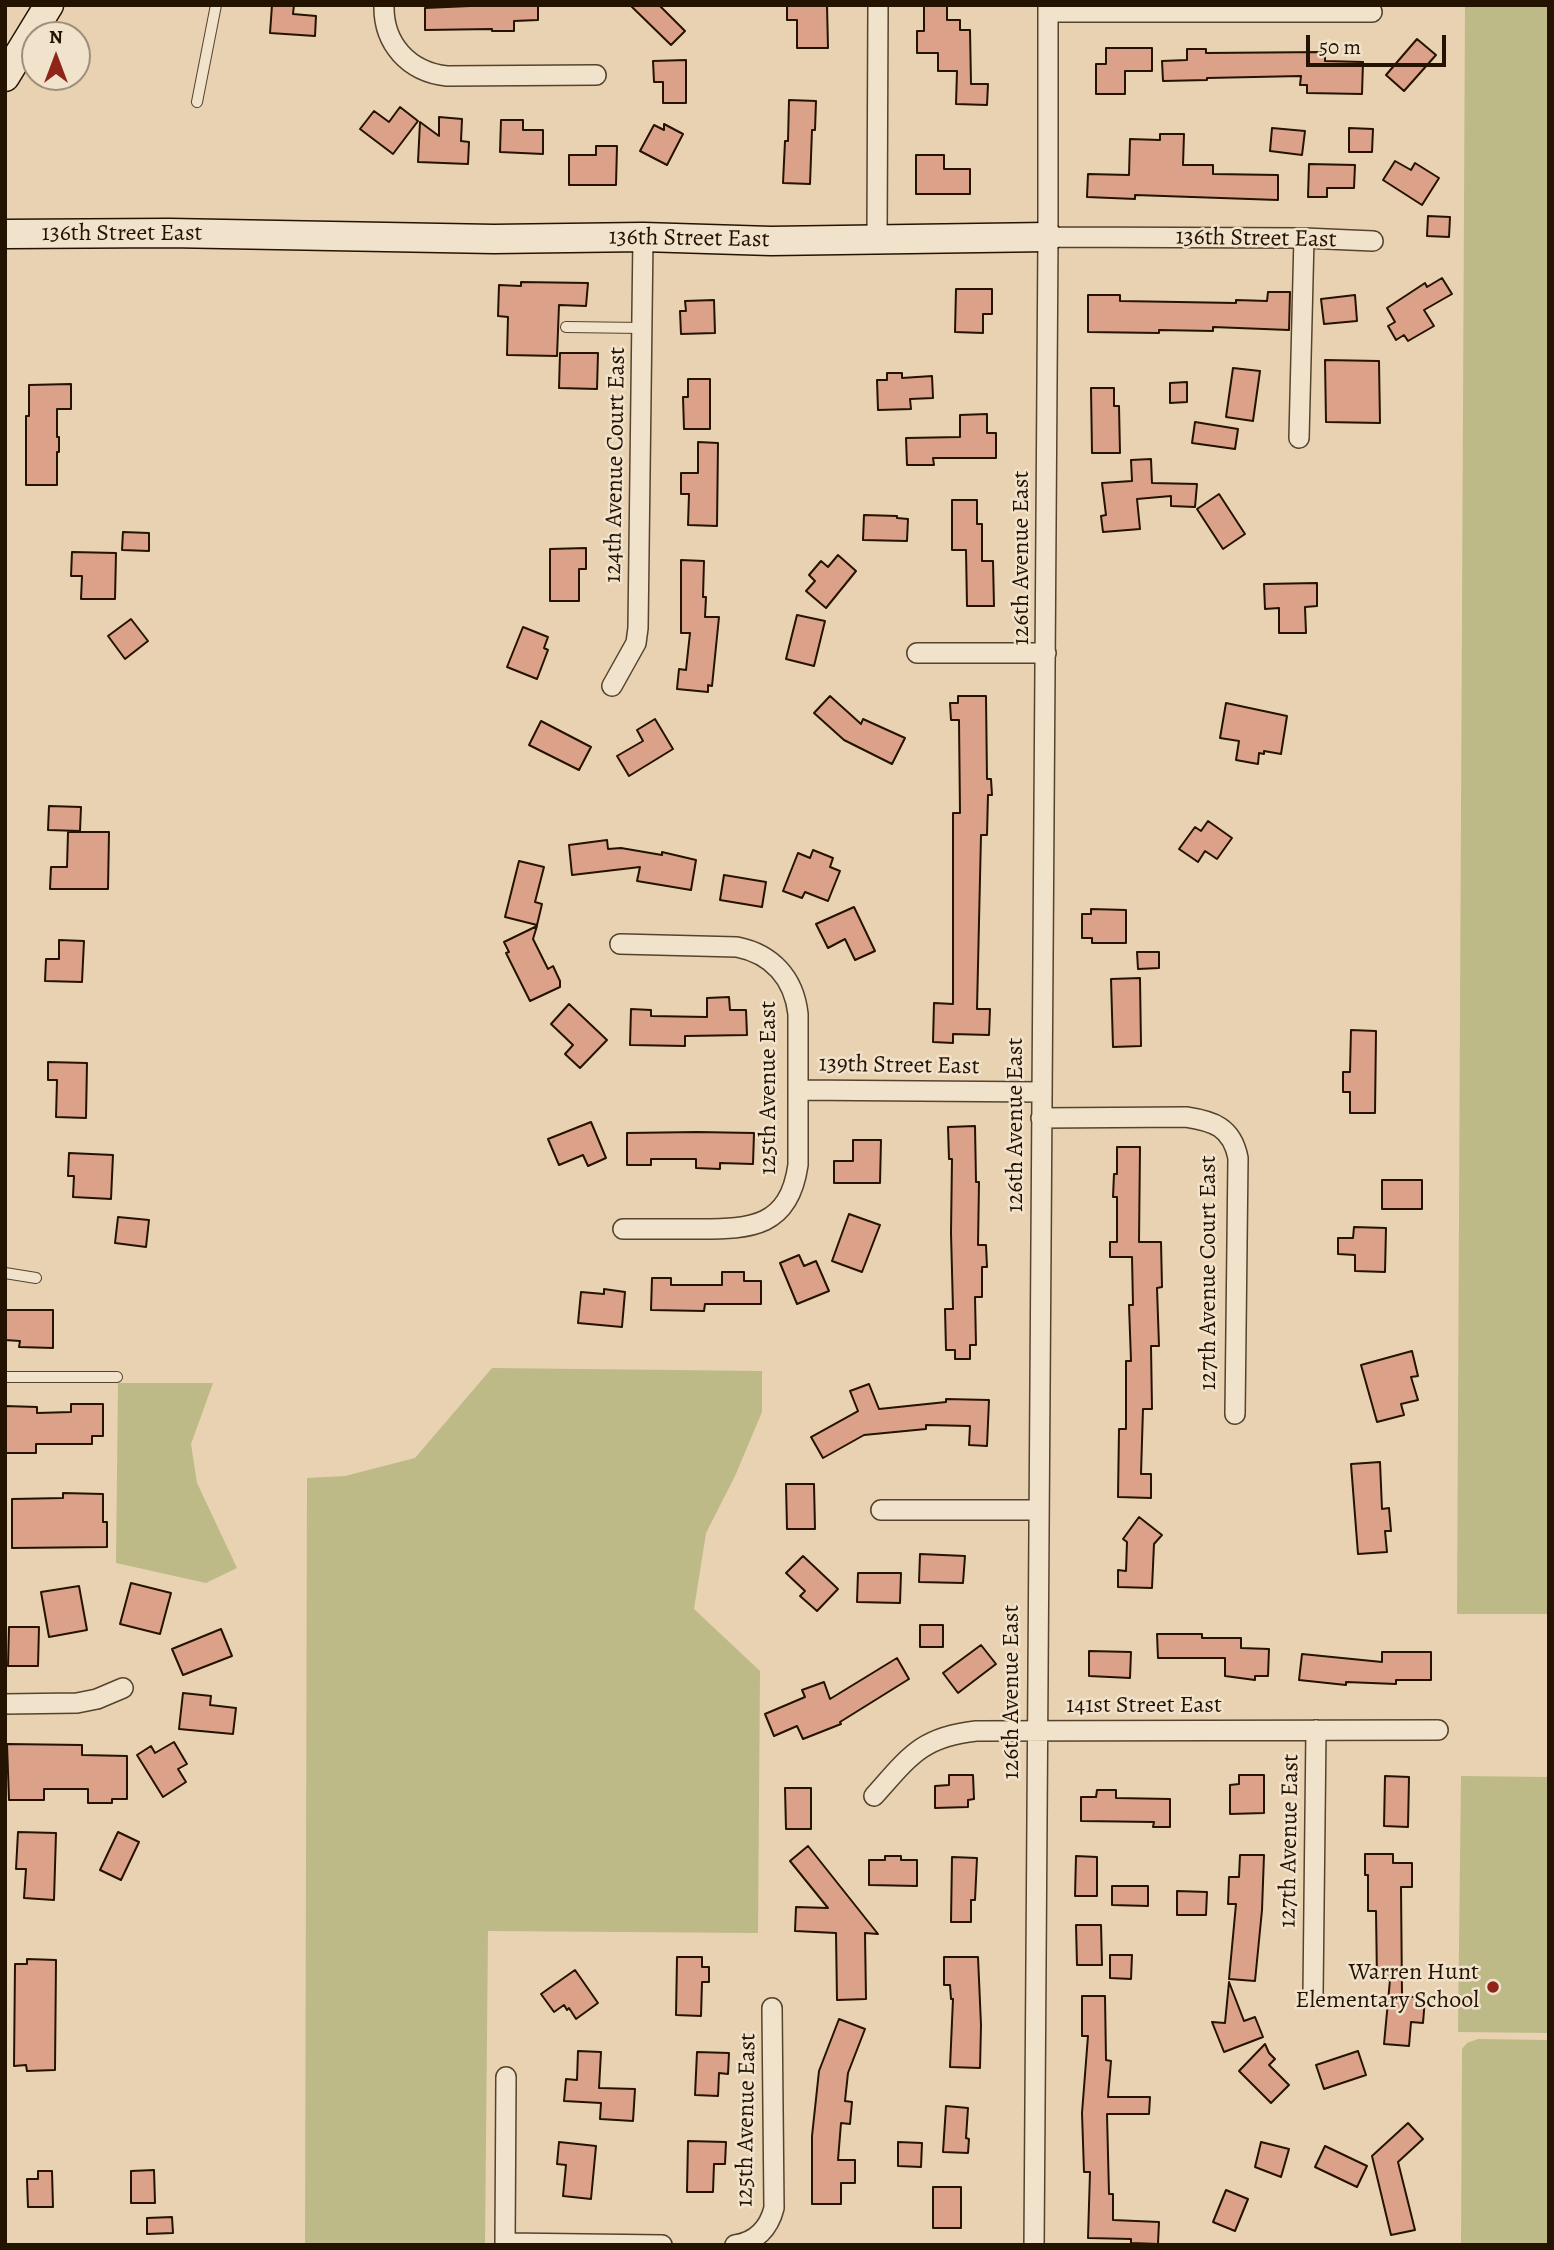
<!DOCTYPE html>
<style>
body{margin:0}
#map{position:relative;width:1554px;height:2250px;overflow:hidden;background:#e9d2b1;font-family:Alegreya,serif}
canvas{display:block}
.frame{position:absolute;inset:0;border:7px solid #241300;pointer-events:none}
.north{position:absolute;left:21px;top:21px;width:70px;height:70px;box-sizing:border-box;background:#f1e2cc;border:2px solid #9f8f7a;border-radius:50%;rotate:0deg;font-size:19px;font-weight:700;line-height:28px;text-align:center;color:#241300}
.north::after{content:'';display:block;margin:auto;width:24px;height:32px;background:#8f2418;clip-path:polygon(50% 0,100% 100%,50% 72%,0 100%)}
.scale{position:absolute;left:1306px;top:35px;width:140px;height:32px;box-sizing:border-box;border:4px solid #241300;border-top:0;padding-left:9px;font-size:21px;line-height:24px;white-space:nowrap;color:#241300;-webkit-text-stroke:5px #f1e2cc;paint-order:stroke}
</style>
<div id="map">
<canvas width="1554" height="2250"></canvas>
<div class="frame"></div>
<div class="north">N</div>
<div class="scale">50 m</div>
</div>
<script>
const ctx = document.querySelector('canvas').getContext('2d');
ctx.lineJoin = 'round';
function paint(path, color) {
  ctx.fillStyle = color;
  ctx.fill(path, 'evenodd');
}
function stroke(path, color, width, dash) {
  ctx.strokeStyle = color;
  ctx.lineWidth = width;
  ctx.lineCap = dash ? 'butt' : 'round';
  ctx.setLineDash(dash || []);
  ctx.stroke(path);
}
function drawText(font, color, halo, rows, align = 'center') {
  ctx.font = font + ' Alegreya,serif';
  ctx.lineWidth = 5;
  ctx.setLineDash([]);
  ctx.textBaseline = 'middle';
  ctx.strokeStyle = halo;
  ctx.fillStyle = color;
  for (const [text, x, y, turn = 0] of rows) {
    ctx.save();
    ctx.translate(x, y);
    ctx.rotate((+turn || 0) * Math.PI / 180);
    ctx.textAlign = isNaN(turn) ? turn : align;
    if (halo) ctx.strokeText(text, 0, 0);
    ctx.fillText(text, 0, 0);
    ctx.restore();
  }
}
const green = new Path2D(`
 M1465,5h84v1609h-92z
 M492,1368l270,3v41l-27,64 -29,57 -12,76 66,62 -2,262 -270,-2 -3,314h-180l2,-767 38,-2 70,-18z
 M118,1383h95l-22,61 6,39 40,85 -31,15 -90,-20z
 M1461,1776l88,1v256l-91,-1z
 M1478,2039l71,1v205h-88l1,-196 5,-6z`);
const building = new Path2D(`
 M272,5h22l-1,9 23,2 -1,20 -45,-3z
 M492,5h46v15l-24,1v10h-22v-2l-67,1v-22z
 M630,5h29l26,26 -14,14z
 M787,5h40l1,43h-31v-28h-10z
 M924,5h23v15h13v10h10l1,54h17l-1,21 -31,-1 1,-33h-19v-18h-21v-22h7z
 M1417,39l19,16 -32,36 -18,-16z
 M1106,48h46v23h-27v23h-29v-30h10z
 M1187,49h19v4l119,-1v9l38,1 -1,32 -55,-1v-8h-7l1,-9 -94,2v2l-44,1 -1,-20 25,-1z
 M686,60v43h-23v-21h-9l-1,-21z
 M789,100l27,1 -1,29h-3l-2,54 -27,-1 2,-42h3z
 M400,107l18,14 -25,33 -33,-25 14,-18 15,11z
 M439,117l23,2 -1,22 8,1 -1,22 -50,-2 2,-40 19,14z
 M501,120h22v10h20v24l-43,-2z
 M664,124l19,10 -16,31 -27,-14 14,-26 10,5z
 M1272,128l33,3 -3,24 -32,-4z
 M1349,128l24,1 -1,23h-23z
 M1160,134h24l-1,31h30v9l65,1v25l-143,-5v4l-48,-2 1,-23 41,1 1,-36 30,1z
 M596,146h21l-1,39h-47v-30h27z
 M916,155h28v14h26v25h-54z
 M1395,161l16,9 4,-7 24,15 -17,27 -39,-25z
 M1309,164l46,1 -1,23h-27v9h-19z
 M1428,216l22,1 -1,20 -22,-1z
 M1442,278l10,16 -28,16 10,16 -26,15 -4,-6 -8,5 -8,-14 7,-4 -8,-14 38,-25 2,4z
 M521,282l67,1 -2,23 -27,-1 -2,51 -50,-1 1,-38 -10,-1 1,-31 22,1z
 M956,289h36v25h-9v19l-28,-1z
 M1268,292h22l-1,38 -76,-3v4l-54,-1v3l-71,-1v-37h32v6l116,2v-3l31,1z
 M1355,295l2,26 -33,3 -3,-25z
 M714,300l1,33 -34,1 -1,-23h6l-1,-10z
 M560,353h38l-1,36 -38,-1z
 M1325,360l54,1 1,62 -54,-1z
 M1233,368l27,3 -7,50 -27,-4z
 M887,373h15v5l30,-2 1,22 -23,1 1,10 -33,1 -1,-30h10z
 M688,379h22v50h-26l-1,-32h5z
 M1187,382v20l-17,1v-20z
 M71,384v25h-14v28h2v15h-2v33h-31v-69h3v-31z
 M1091,388h23v18h5l1,47h-28z
 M987,414v19h9v25h-63l1,7h-27l-1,-27 54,-1v-22z
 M1195,422l43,7 -3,20 -43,-6z
 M698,442l20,1 -1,83 -29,-1 1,-31h-8v-21h17z
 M1151,459l1,24 45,1 -2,23 -24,-1v-10l-34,3 3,30 -37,3 -2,-16 5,-1 -4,-32 30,-2 -1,-21z
 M1219,494l26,40 -22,15 -26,-40z
 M952,500h25v24h5v37h11l1,45h-27l-1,-56h-14z
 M864,515l33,1v2l11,1 -1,22 -44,-1z
 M123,532l26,1v18l-27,-1z
 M586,548v21h-7v32h-29v-52z
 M72,552l44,1 -1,46h-34l1,-23h-11z
 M838,555l18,16 -30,37 -20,-17 9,-10 -6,-6 12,-14 7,6z
 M681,560l23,1 -1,36h3l-1,20h14l-7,69 -4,-1v7l-31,-3 2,-20 7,1 4,-37h-9z
 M1317,583v23l-12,1 1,26h-27v-25l-14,1 -1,-25z
 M797,615l28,6 -11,45 -28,-7z
 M131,619l17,22 -23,18 -17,-23z
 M523,627l25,10 -4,11 4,2 -11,29 -30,-12z
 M830,696l31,28 2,-5 42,19 -13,26 -48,-24 -30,-27z
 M958,696h28l1,83h4l1,16h-4l-1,40h-6l-4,174h13l-1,26 -36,-1v9l-20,-1 1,-39 19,1v-191h7l-1,-93h-8l-1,-17h8z
 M1226,703l61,13 -6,38 -17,-3v3l-5,-1 -1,11 -22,-4 3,-19 -19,-3z
 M655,719l18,30 -44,27 -12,-20 26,-15 -6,-11z
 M541,721l50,26 -12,23 -50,-25z
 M49,806l32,1 -1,24 -32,-1z
 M1208,821l24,17 -15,21 -12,-8 -7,11 -19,-13 16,-22 6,4z
 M68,832h41l-1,57h-58l1,-22h16z
 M607,840l1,9 13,-1 41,7v-3l34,8 -5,30 -54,-9 3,-14 -68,8 -3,-30z
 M813,850l20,8 -3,9 10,4 -12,30 -23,-9 -3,6 -19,-7 15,-38 12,5z
 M519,861l25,6 -9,35 7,2 -5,21 -32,-8z
 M724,875l42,7 -4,25 -42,-7z
 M854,907l21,44 -20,9 -10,-21 -17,9 -12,-24z
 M1091,909l35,1v33h-34v-5h-10v-24h9z
 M537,926l-4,13 15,30 5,-3 7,15v6l-30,14 -24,-48 3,-1 -5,-10z
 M59,940l25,1 -2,41 -37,-1 1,-22h13z
 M1137,952h22v16l-21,1z
 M1140,978l1,68 -28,1 -2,-68z
 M729,997l1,13h16l1,25 -62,1v10l-55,-1 1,-36 20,1v6l56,1v-19z
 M569,1004l38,36 -27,28 -15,-14 8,-9 -22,-21z
 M1351,1030l25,1 -1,82h-25v-21h-7v-20h7z
 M48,1062l39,1 -1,55 -30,-1 1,-37h-9z
 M591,1122l15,36 -18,8 -5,-11 -24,10 -11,-26z
 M975,1126l1,56h3l-1,63h8l1,22h-5v30h-7l1,48h-6v14h-15v-9h-9l-1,-41h8l-2,-76 1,-74h-3l-1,-32z
 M697,1132l57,1 -1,31 -33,-1v6l-24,-1v-9h-45v6h-24v-32z
 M853,1140h28l-1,43h-46v-22h19z
 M1117,1147h23l-1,95h22l1,45 -5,1 2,58h-8l1,63h-9l-2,65h10v24l-33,-1 1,-68h7v-68h5l-2,-56h4l-1,-48h-22v-15h7v-45h-4l1,-23h3z
 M69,1153l44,2 -2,44 -38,-2 1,-21h-6z
 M1382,1180h40v29h-40z
 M849,1214l31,11 -18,47 -30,-11z
 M118,1217l31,3 -3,27 -31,-4z
 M1354,1227l32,1 -1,44 -30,-1v-16l-17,-1v-16h15z
 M799,1255l5,11 12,-5 13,30 -32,13 -17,-41z
 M722,1272h22v9h17v23h-56l-1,7 -53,-1 1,-32h19v7h51z
 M604,1289l21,3 -3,35 -44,-4 3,-31 23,2z
 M5,1310h48v38l-34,-1 1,-6 -15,-1z
 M1412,1351l6,25 -7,1 7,23 -17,4 3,11 -27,7 -16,-57z
 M869,1384l10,25 67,-7v-3l43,1 -2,46 -18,-1 1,-19 -44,-1v4l-62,6 -41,23 -12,-21 47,-26 -8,-20z
 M71,1404h32v32h-11v8h-56v9h-31v-47l32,1v6l34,-1z
 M1380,1462l2,47 7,-1 2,23h-6l2,21 -29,2 -7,-90z
 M786,1484h28l1,45h-28z
 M63,1493l40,1v28h4v25l-95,1v-49l51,-1z
 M1139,1517l23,18 -8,9 -2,44 -34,-1v-17l8,1 1,-29 -4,-3z
 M920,1554l45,2 -2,27 -44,-1z
 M803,1556l35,33 -21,22 -17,-15 5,-5 -19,-18z
 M858,1573h43l-1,30 -43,-1z
 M131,1583l40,10 -11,41 -40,-10z
 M79,1586l8,44 -38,7 -8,-45z
 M920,1625h23v22h-23z
 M9,1627h30l-1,39h-30z
 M221,1629l11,27 -49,19 -11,-26z
 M1157,1634h45v4h39v10l28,1 -1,27h-13v4l-30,-4v-18h-67z
 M981,1645l15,19 -38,29 -15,-20z
 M1089,1651l42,1 -1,26 -41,-2z
 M1382,1652h49v28h-35v4l-50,-2v3l-47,-5 3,-26 80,8z
 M897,1658l12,21 -69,43 1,2 -38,15 -6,-13 -23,10 -9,-22 40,-17 -3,-7 22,-8 6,17z
 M183,1693l28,3 -1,9 26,3 -3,26 -54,-5z
 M174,1742l13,22 -9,5 8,13 -23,15 -26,-42 14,-9 4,7z
 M7,1744l75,1v10l45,1v43h-15v4h-24v-14h-44v11h-35z
 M949,1775h24l1,24 -6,1v7l-33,1v-22l14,-1z
 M1239,1775h25v38l-34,1v-29l9,-1z
 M1385,1776l24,1 -1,50 -24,-1z
 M785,1788h26v41h-25z
 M1097,1790h19v8l54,1v28h-17l1,-5 -73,-1v-24h15z
 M18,1832l38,1 -2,67 -30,-2 2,-29h-10z
 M118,1832l21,10 -18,38 -21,-10z
 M808,1846l70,88 -13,-1 1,66 -29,1 -1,-67 -41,-2 1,-24 32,1 -38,-47z
 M1365,1854h28v9h19v24h-11l1,109 23,2 -2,25 -12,-1 -2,24 -25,-2 6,-64h-13l-1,-69h-8v-36h-3z
 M1240,1855h24l-2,55 -7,71 -26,-2 7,-75h-8l1,-27h10z
 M885,1856h16v4h16v26l-48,-1v-25h16z
 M1076,1856l21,1v39h-22z
 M952,1857l25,1 -2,42h-4v22h-20z
 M1112,1886h36v20l-36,-1z
 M1177,1891l30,1 -1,23h-29z
 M1076,1925h25l1,40h-25z
 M1110,1955h22l-1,24 -21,-1z
 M677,1957h25v10h7v15h-7l-1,34 -25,-1z
 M944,1957h34l3,68 -1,43 -30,-1 3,-68h-2l-1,-14h-6z
 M27,1959l29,1 -1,110 -28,1 -1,-6 -12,1 1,-102h12z
 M575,1970l23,33 -22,16 -7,-11 -2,2 -3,-5 -10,7 -13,-18z
 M1229,1982l15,39 11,-4 8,20 -39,15 -12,-30 13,1z
 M1082,1996h23l1,64 5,1 -3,36h42l-1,17h-42l2,80h4v26l46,2 -1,22 -27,-1v-4l-43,-1 2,-66h-6l-2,-59 6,-77h-6z
 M839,2019l26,10 -17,44 -3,28 7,1 -2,22 -9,-1 -3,37h17v23h-14v21h-29v-68l7,-65z
 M1265,2044l4,9 6,6 -6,6 20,20 -18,18 -32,-32z
 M578,2051l23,1 -2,36 36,1 -2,32 -33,-2 1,-16 -37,-2 2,-22 11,1z
 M1358,2051l8,24 -42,14 -8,-24z
 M697,2052l32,1 -1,21 -9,-1 -1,23 -23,-1z
 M946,2106l22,2 -2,30 3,1 -1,14 -25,-1z
 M1408,2123l15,16 -25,23 17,68 -24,5 -19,-79z
 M688,2141l38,1 -1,22h-11l-1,28h-26z
 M559,2142l37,4 -5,53 -28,-3 3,-31 -9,-1z
 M898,2142l24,1 -1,24 -23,-1z
 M1261,2142l28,7 -8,28 -26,-10z
 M1325,2146l42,20 -10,21 -42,-20z
 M154,2170l1,33h-24v-32z
 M38,2171h14l1,36h-25l-1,-28h11z
 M933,2187h28v41h-28z
 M1226,2190l22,9 -13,32 -22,-9z
 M172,2217l1,16 -26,1v-16z`);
const lane = new Path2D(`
 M197,102l19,-97
 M566,327l76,1
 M5,1273l31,5
 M5,1377h112`);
const street = new Path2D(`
 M384,5c-1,39 25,67 63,71l149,-1
 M1048,12h324
 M1048,237l256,1 69,3
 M877,238l1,-233
 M1299,438l5,-200
 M917,653h129
 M612,686l24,-43 2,-15 5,-391
 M620,944l117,3c35,7 57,31 61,67v151c-9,62 -46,64 -99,64 -25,0 -51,0 -76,0
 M798,1090l243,2
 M1041,1118l145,-1c27,4 46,10 52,41l-3,256
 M881,1510h157
 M5,1704l72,-1 20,-4 26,-11
 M874,1796c35,-39 47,-59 102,-65l462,-1
 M1313,1994l3,-264
 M505,2243l157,2
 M505,2245l1,-168
 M735,2245c21,-3 34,-17 39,-37l-2,-200
 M1034,2245l14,-2008v-232`);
const secondary = new Path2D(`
 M5,77l44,-72
 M5,234l164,-1 325,6 149,-2 128,4 277,-4`);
const markers = [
 [1493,1987,7,"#8f2418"]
];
const streetNames = [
 ["136th Street East",122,234],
 ["136th Street East",689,239,1],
 ["136th Street East",1256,239,1],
 ["124th Avenue Court East",616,465,-89],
 ["126th Avenue East",1022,558,-90],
 ["139th Street East",899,1066,1],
 ["125th Avenue East",769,1088,-90],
 ["126th Avenue East",1016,1125,-90],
 ["127th Avenue Court East",1209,1273,-90],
 ["126th Avenue East",1012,1692,-90],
 ["141st Street East",1144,1706],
 ["127th Avenue East",1290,1841,-89],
 ["125th Avenue East",747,2120,-89]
];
const poiNames = [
 ["Warren Hunt",1479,1973],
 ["Elementary School",1479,2001]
];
paint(green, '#bdba87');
paint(building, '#dca289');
stroke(building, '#241300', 2);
stroke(lane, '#55432c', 12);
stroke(street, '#55432c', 22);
stroke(secondary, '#241300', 31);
stroke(lane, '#f1e2cc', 10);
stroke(street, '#f1e2cc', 19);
stroke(secondary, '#f1e2cc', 28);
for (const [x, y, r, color] of markers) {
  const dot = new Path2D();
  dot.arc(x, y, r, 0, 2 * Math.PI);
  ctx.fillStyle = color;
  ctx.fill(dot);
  stroke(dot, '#f1e2cc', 2.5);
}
drawText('24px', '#241300', '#f1e2cc', streetNames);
drawText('24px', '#241300', '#f1e2cc', poiNames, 'right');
</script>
